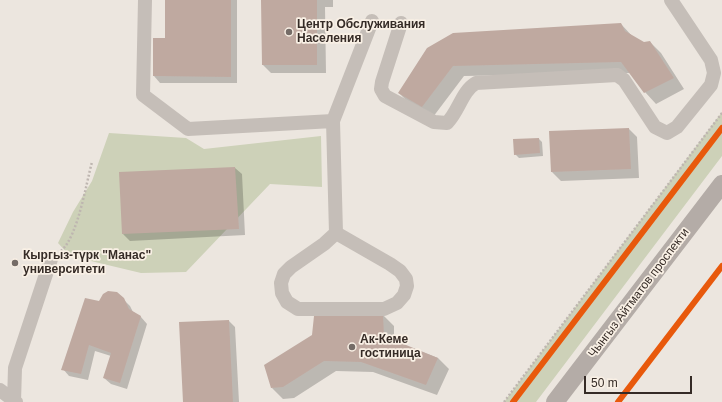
<!DOCTYPE html>
<meta charset="utf-8">
<style>
body{margin:0}
#map{position:relative;width:722px;height:402px;overflow:hidden;background:#ece6df;font-family:Arial,sans-serif}
canvas{display:block}
.scale{position:absolute;left:584px;top:376px;width:108px;height:18px;box-sizing:border-box;border:2px solid #352b26;border-top:0;padding-left:5px;font-size:12px;line-height:14px;white-space:nowrap;color:#352b26;-webkit-text-stroke:3px #f9f0e5;paint-order:stroke}
</style>
<div id="map">
<canvas width="722" height="402"></canvas>
<div class="scale">50 m</div>
</div>
<script>
const ctx = document.querySelector('canvas').getContext('2d');
ctx.lineJoin = 'round';
function paint(path, color) {
  ctx.fillStyle = color;
  ctx.fill(path, 'evenodd');
}
function stroke(path, color, width, dash) {
  ctx.strokeStyle = color;
  ctx.lineWidth = width;
  ctx.lineCap = dash ? 'butt' : 'round';
  ctx.setLineDash(dash || []);
  ctx.stroke(path);
}
function drawText(font, color, halo, rows, align = 'center') {
  ctx.font = font + ' Arial,sans-serif';
  ctx.lineWidth = 3.5;
  ctx.setLineDash([]);
  ctx.textBaseline = 'middle';
  ctx.strokeStyle = halo;
  ctx.fillStyle = color;
  for (const [text, x, y, turn = 0] of rows) {
    ctx.save();
    ctx.translate(x, y);
    ctx.rotate((+turn || 0) * Math.PI / 180);
    ctx.textAlign = isNaN(turn) ? turn : align;
    if (halo) ctx.strokeText(text, 0, 0);
    ctx.fillText(text, 0, 0);
    ctx.restore();
  }
}
const green = new Path2D(`
 M722,112v44l-186,246h-32z
 M109,133l77,5 18,11 117,-13 1,51 -52,-3 -84,88 -45,1 -71,-17 -12,-13 15,-31 19,-31z`);
const shadow = new Path2D(`
 M166,0h71v83h-77l-6,-7v-37h12z
 M262,0h71v7h-8l1,66h-55l-8,-8z
 M621,24l12,13 11,7 6,-2 11,11 23,36 -28,15 -11,-12 -15,-19 -166,3 -31,41 -23,-13 -11,-11 28,-44z
 M629,129l8,8 2,41 -78,3 -9,-9 -2,-40z
 M539,139l3,3 1,14 -24,2 -4,-4z
 M235,168l7,6 3,61 -115,6 -7,-7 -3,-61z
 M123,299l7,7 3,6 8,5 6,7 -20,65 -16,-5 -7,-6 7,-22 -16,-5 -7,29 -19,-4 -6,-7 36,-67z
 M383,315l11,11v15l44,17 11,11 -12,26 -64,-23 -37,-1 -42,27 -11,1 -11,-11z
 M229,321l6,6 4,75h-55z`);
const building = new Path2D(`
 M165,0h66v77l-78,-1v-38h12z
 M261,0h56v65h-55z
 M621,23l4,8 19,11 6,-1 24,37 -30,15 -23,-31 -168,4 -31,41 -24,-14 29,-45 26,-15z
 M629,128l2,41 -80,3 -2,-41z
 M539,138l1,15 -26,2 -1,-16z
 M235,167l4,62 -117,5 -3,-62z
 M108,291l9,1 7,6 5,11 12,7 -21,67 -17,-5 8,-25 -22,-8 -8,29 -20,-4 24,-72 14,3 4,-7z
 M383,314l1,22 54,22 -12,27 -65,-23 -37,-1 -41,26 -12,1 -7,-23 48,-30 2,-19z
 M229,320l4,82h-50l-4,-80z`);
const path = new Path2D(`
 M61,251c17,-15 25,-67 31,-89
 M504,402l218,-289`);
const minor = new Path2D(`
 M145,0l-2,95 45,34 145,-8
 M401,23l-19,59 -1,7 4,7 49,26 13,1c12,-12 15,-32 29,-40l141,-8 7,5 31,47 12,6 10,-6 34,-42 3,-12 -3,-13 -40,-60
 M336,233l54,31 10,7 6,8 1,7 -3,9 -7,8 -13,6h-86l-11,-7 -5,-9 -1,-10 3,-9 7,-7 33,-23 12,-11 -3,-112 39,-100
 M0,390l16,12
 M14,402l1,-34 36,-109`);
const major = new Path2D(`
 M555,402l167,-218`);
const cycleway = new Path2D(`
 M513,402l209,-274
 M618,402l104,-136`);
const markers = [
 [289,32,4,"#756c67"],
 [15,263,4,"#756c67"],
 [352,347,4,"#756c67"]
];
const poiNames = [
 ["Центр Обслуживания",297,25],
 ["Населения",297,39],
 ["Кыргыз-түрк \"Манас\"",23,256],
 ["университети",23,270],
 ["Ак-Кеме",360,340],
 ["гостиница",360,354]
];
const streetNames = [
 ["Чынгыз Айтматов проспекти",639,293,-53]
];
paint(green, '#cdd1b8');
paint(shadow, '#0003');
paint(building, '#bfa9a0');
stroke(path, '#beb6b0', 2.5, [2, 2]);
stroke(minor, '#c5beb8', 14);
stroke(major, '#b4aca7', 18);
stroke(cycleway, '#e8590c', 6);
for (const [x, y, r, color] of markers) {
  const dot = new Path2D();
  dot.arc(x, y, r, 0, 2 * Math.PI);
  ctx.fillStyle = color;
  ctx.fill(dot);
  stroke(dot, '#f9f0e5', 1.5);
}
drawText('bold 12px', '#352b26', '#f9f0e5', poiNames, 'left');
drawText('12px', '#352b26', '#f9f0e5', streetNames);
</script>
